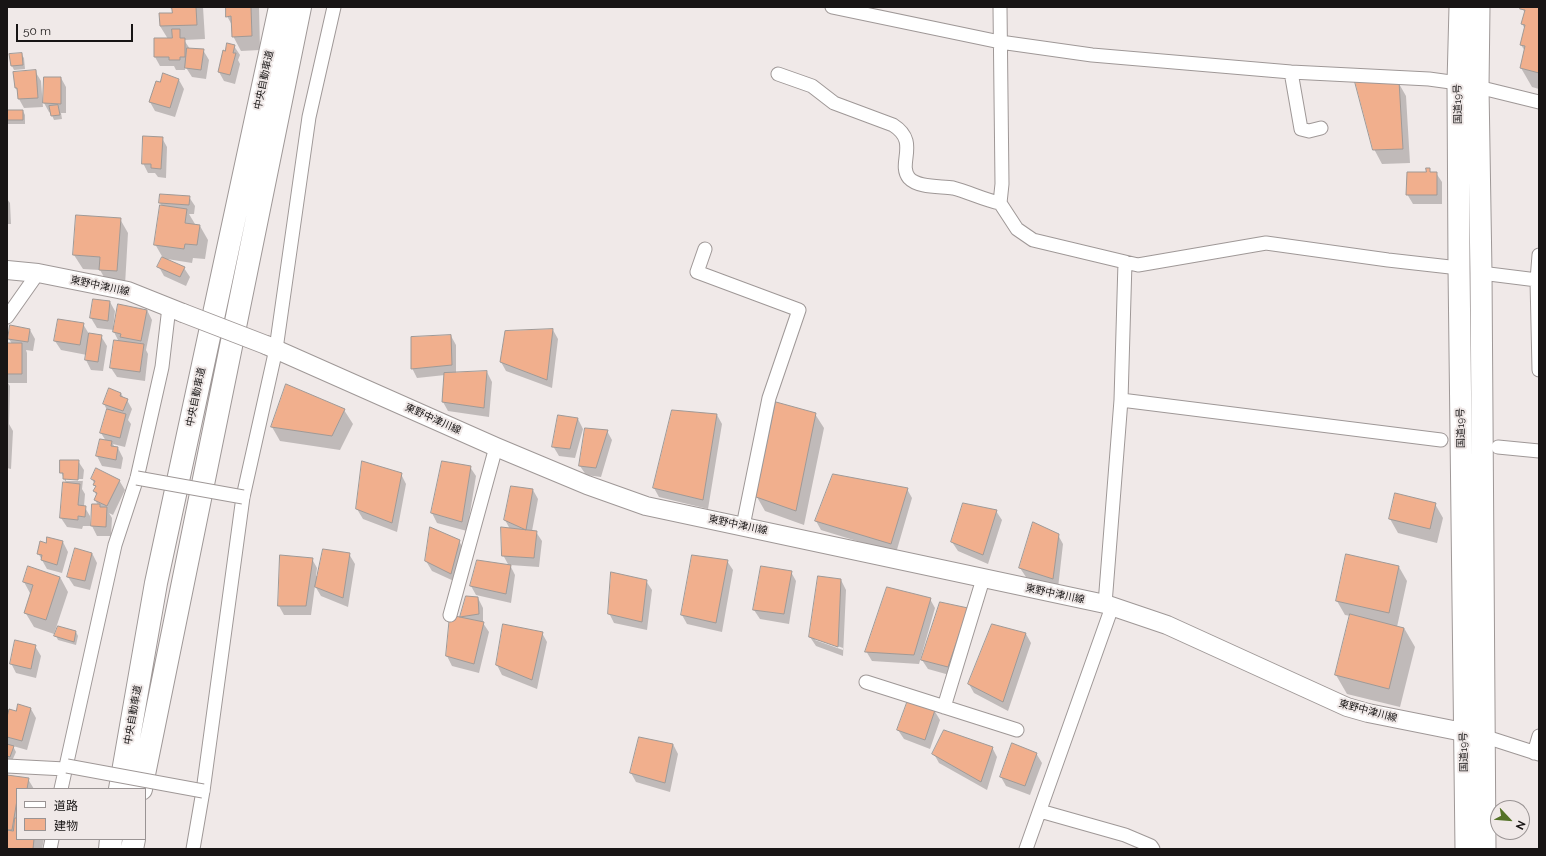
<!DOCTYPE html>
<meta charset="utf-8">
<style>
body{margin:0}
#map{position:relative;width:1546px;height:856px;overflow:hidden;background:#f0e9e8;font-family:Raleway,"Noto Sans JP",sans-serif}
canvas{display:block}
.frame{position:absolute;inset:0;border:8px solid #181515;pointer-events:none}
.legend{position:absolute;left:16px;top:788px;width:130px;height:52px;box-sizing:border-box;background:#f0e9e8;border:1px solid #9a9494;margin:0;padding:5px 7px;list-style:none;font-size:12px;color:#181515}
.legend li{display:flex;align-items:center;gap:8px;height:20px}
.legend b{width:20px;border:1px solid #9a9494}
.north{position:absolute;left:1490px;top:800px;width:40px;height:40px;box-sizing:border-box;background:#f0e9e8;border:1px solid #9a9494;border-radius:50%;rotate:116deg;font-size:11px;font-weight:700;line-height:16px;text-align:center;color:#181515}
.north::after{content:'';display:block;margin:auto;width:14px;height:18px;background:#547227;clip-path:polygon(50% 0,100% 100%,50% 72%,0 100%)}
.scale{position:absolute;left:16px;top:24px;width:117px;height:18px;box-sizing:border-box;border:2px solid #181515;border-top:0;padding-left:5px;font-size:12px;line-height:14px;white-space:nowrap;color:#181515;-webkit-text-stroke:3px #f0e9e8;paint-order:stroke}
</style>
<div id="map">
<canvas width="1546" height="856"></canvas>
<div class="frame"></div>
<ul class="legend">
<li><b style="height:5px;background:#fff"></b>道路</li>
<li><b style="height:11px;background:#f1af8d"></b>建物</li>
</ul>
<div class="north">N</div>
<div class="scale">50 m</div>
</div>
<script>
const ctx = document.querySelector('canvas').getContext('2d');
ctx.lineJoin = 'round';
function paint(path, color) {
  ctx.fillStyle = color;
  ctx.fill(path, 'evenodd');
}
function stroke(path, color, width, dash) {
  ctx.strokeStyle = color;
  ctx.lineWidth = width;
  ctx.lineCap = dash ? 'butt' : 'round';
  ctx.setLineDash(dash || []);
  ctx.stroke(path);
}
function drawText(font, color, halo, rows, align = 'center') {
  ctx.font = font + ' Raleway,"Noto Sans JP",sans-serif';
  ctx.lineWidth = 4;
  ctx.setLineDash([]);
  ctx.textBaseline = 'middle';
  ctx.strokeStyle = halo;
  ctx.fillStyle = color;
  for (const [text, x, y, turn = 0] of rows) {
    ctx.save();
    ctx.translate(x, y);
    ctx.rotate((+turn || 0) * Math.PI / 180);
    ctx.textAlign = isNaN(turn) ? turn : align;
    if (halo) ctx.strokeText(text, 0, 0);
    ctx.fillText(text, 0, 0);
    ctx.restore();
  }
}
const shadow = new Path2D(`
 M170,7h33l2,32 -21,1 6,9 13,1 6,10 -3,19 -14,-2 -7,-11v4h-9l-2,-4h-14l-5,-9 13,-18 -8,-13v-12h13v-5h-2z
 M227,7h32l1,43 -19,1 -8,-15v-9l-6,-11z
 M1522,7h17v82l-7,-2 -11,-19 4,-17 -4,-6 4,-16 -3,-5 3,-10z
 M234,46l6,9 -2,5 2,4 -5,20 -11,-3 -5,-9z
 M21,54l3,4 1,11 -11,1 -2,-4z
 M35,71l6,10 2,26 -19,1 -5,-9 -1,-6 -2,-5z
 M45,78h16l5,9v26h-5l1,6 -8,1 -3,-7 -2,-1 -5,-9z
 M179,80l5,9 -9,28 -20,-6 -5,-9 10,-19z
 M1398,82l8,14 4,67 -28,1 -8,-15z
 M7,111h16l2,4v9h-17z
 M162,138l5,9 -1,31 -8,-1 -3,-4h-7l-5,-10z
 M1429,169l2,4h5l6,9v22h-29l-6,-10z
 M189,197l6,9 -1,8h-5l6,10 5,2 8,14 -3,19 -12,-1 -1,5 -25,-4 17,9 6,9 -4,9 -22,-10 -5,-9 4,-9 -8,-14 7,-38 -2,-3z
 M7,199l3,4 1,21h-4z
 M120,219l8,14 -3,52 -17,-1 -8,-14 -17,-1 -9,-14z
 M110,302l5,9 -2,17 34,-18 5,10 -6,30 2,4 -3,27 -28,-4 -6,-9 8,-26 -5,-10v-2l-17,-2 -6,-10z
 M83,324l6,10 12,2 6,10 -4,25 -12,-1 -5,-10 1,-5 -26,-5 -6,-9z
 M30,330l5,9 -2,12 -7,-1 1,3v30h-19l2,3 -1,38 4,7 -2,38 -4,-1v-124h5l-3,-5z
 M553,330l5,9 -6,49 -46,-17 -5,-9z
 M451,336l5,9v29l31,-2 5,10 -3,35 -41,-6 -5,-9 2,-27 -28,3 -5,-10z
 M287,385l57,25 9,14 -13,26 -60,-9 -8,-14z
 M121,393l3,6 3,1 5,9 -4,11 3,4 -6,23 -12,-3 2,4h3l5,10 -2,11 -19,-3 -5,-10 9,-15 -5,-8 6,-23 -3,-6z
 M815,414l9,14 -20,97 -39,-14 -8,-14z
 M717,415l5,9 -14,85 -49,-12 -5,-9z
 M559,416l19,3 5,10 -8,29 -16,-2 -6,-10z
 M607,431l5,9 -11,37 -15,-2 -6,-9z
 M78,461l6,9 -2,19 3,5 -1,12 6,10v10h-7l-1,3 -15,-2 -6,-9 5,-35 -5,-11zM66,479h17v2h-17z
 M470,467l6,9 -9,55 -30,-8 -5,-10z
 M401,474l5,10 -9,48 -34,-13 -6,-10z
 M92,479l27,1 6,10 -12,25 -4,-2 3,5 -1,18h-14l-5,-10 1,-21h5l-3,-5 2,-4 -3,-5 2,-4z
 M907,489l5,9 -16,55 -75,-23 -5,-9z
 M533,490l5,9 -6,32 4,1 6,9 -3,26 -29,-2 5,10 -4,28 -35,-8 -5,-9 38,-20 -6,-11 7,-26 -5,-9z
 M1435,504l8,14 -6,25 -39,-10 -8,-14z
 M996,511l6,9 -14,44 -30,-13 -6,-9z
 M1058,535l5,9 -5,44 -32,-11 -6,-9z
 M459,541l5,9 -8,32 -24,-11 -6,-10z
 M63,542l5,10 -6,21 -15,-4 -9,-16 8,-9z
 M92,553l5,10 -7,27 -16,-4 -6,-9z
 M349,554l6,10 -7,43 -27,-11 -6,-10 -4,29h-27l-5,-9 33,-47 5,9 -1,8h2z
 M727,561l6,9 -11,62 -35,-8 -5,-9z
 M1399,567l8,14 -10,46 7,1 11,19 -15,60 -53,-13 -11,-19 15,-59 -6,-1 -8,-14z
 M791,572l5,9 -7,43 -29,-5 -6,-9z
 M60,577l8,15 -14,42 -20,-7 -9,-15 6,-17 -7,-13z
 M841,580l5,10 -3,66 -27,-10 -6,-9zM815,638l28,10v2l-28,-10z
 M646,581l6,9 -5,40 -33,-7 -5,-10z
 M467,597l11,1 5,10v15l6,9 -10,41 -27,-7 -5,-10 4,-40 10,2z
 M930,599l5,9 -16,56 -47,-3 -6,-10z
 M968,609l-15,67 -25,-7 -6,-9z
 M504,625l38,8 5,9 -10,47 -35,-14 -5,-10z
 M993,625l33,9 5,9 -23,68 -34,-18 -5,-9z
 M76,632l2,4 -2,9 -18,-5 -2,-4z
 M35,646l6,10 -5,22 -20,-5 -5,-10z
 M31,709l5,9 -9,32 -14,-4 3,6 -4,9 -5,-2v-14h1l-1,-2v-23l10,-8z
 M934,710l6,10 -10,29 -26,-10 -6,-9z
 M673,744l5,10 -8,38 -34,-10 -5,-9z
 M992,747l5,10 -10,33 -48,-27 -5,-9z
 M1036,753l6,10 -12,32 -24,-9 -5,-9z
 M7,776l21,3 6,10h-17v50h27l-2,10h-35z`);
const building = new Path2D(`
 M172,7h24l1,18 -37,1 -1,-13h13z
 M226,7h25l1,29 -20,1 -1,-21 -5,1z
 M1521,7h18v66l-19,-5 5,-22 -5,-1 5,-20 -4,-1 4,-14 -5,-1z
 M172,29h8v9h5v19h-5v3h-11v-3h-15v-19h18z
 M227,43l8,2 -2,8h3l-6,22 -12,-3 5,-22 2,1z
 M187,48l17,1 -3,21 -16,-2z
 M22,53l1,12 -12,1 -2,-12z
 M36,70l2,28 -20,1 -1,-11h-2l-2,-16z
 M163,73l16,6 -9,29 -21,-6 7,-21 4,1z
 M44,77h17v27l-18,-1z
 M1354,78l45,3 4,68 -30,1z
 M58,105l2,10 -9,1 -2,-10z
 M7,110h16v10h-16z
 M143,136l20,1 -2,32 -10,-1v-4h-9z
 M1426,168h4v4h7v23h-31l1,-23h19z
 M160,194l30,2 -1,9 -30,-2z
 M160,205l27,4 -2,14 15,2 -3,20 -12,-1 -1,5 -30,-4z
 M76,215l45,3 -4,53 -18,-1 1,-13 -27,-2z
 M162,257l23,10 -5,10 -23,-10z
 M93,299l17,2 -2,20 -18,-3z
 M118,304l29,6 -6,31 -21,-4 1,-3 -8,-2z
 M58,319l26,4 -4,22 -26,-4z
 M10,325l20,4 -2,13 -20,-3z
 M553,329l-6,51 -47,-18 5,-31z
 M89,333l13,2 -4,27 -13,-2z
 M451,335l1,30 -41,4v-32z
 M114,340l30,4 -4,28 -30,-4z
 M7,343h15v31h-15z
 M487,371l-3,37 -42,-6 2,-29z
 M286,384l59,25 -13,27 -61,-9z
 M109,388l12,5 -1,3 8,3 -5,12 -20,-7z
 M776,402l40,11 -20,98 -40,-14z
 M107,409l19,5 -6,24 -20,-5z
 M672,410l45,4 -14,86 -50,-12z
 M558,415l20,3 -8,31 -18,-2z
 M585,428l23,2 -12,38 -17,-2z
 M100,439l12,2 -1,5 7,1 -2,13 -20,-4z
 M60,460h19l-1,20 -15,-1v-6h-3z
 M362,461l40,12 -10,50 -36,-14z
 M442,461l29,5 -9,56 -31,-9z
 M96,468l24,12 -13,26 -13,-6 3,-7 -4,-2 3,-5 -3,-1 2,-4 -4,-2z
 M833,474l75,14 -17,56 -76,-23z
 M63,482l17,2 -2,21 8,1 -1,11 -7,-1v4l-18,-2z
 M511,486l22,3 -7,41 -22,-10z
 M1395,493l41,10 -6,26 -41,-10z
 M963,503l34,7 -14,45 -32,-13z
 M92,504h8v3h7l-1,20 -15,-1z
 M1033,522l26,12 -6,45 -34,-11z
 M430,527l30,13 -9,34 -26,-13z
 M501,527l36,4 -3,27 -32,-2z
 M47,537l16,4 -6,24 -16,-5 1,-5 -5,-1 3,-13 6,2z
 M75,548l17,5 -7,28 -18,-4z
 M323,549l27,4 -7,45 -28,-11z
 M1346,554l53,12 -10,47 -53,-12z
 M280,555l33,3 -7,48h-28z
 M692,555l36,5 -12,63 -35,-8z
 M477,560l34,5 -5,29 -36,-8z
 M28,566l32,11 -14,43 -22,-7 9,-28 -10,-3z
 M761,566l31,5 -8,43 -31,-4z
 M611,572l36,8 -5,42 -34,-8z
 M818,576l23,3 -3,68 -29,-10z
 M887,587l44,11 -17,57 -49,-3z
 M466,596l12,1 1,17 -19,3z
 M940,602l28,6 -20,59 -27,-7z
 M1350,614l54,14 -15,61 -54,-14z
 M450,615l34,7 -10,42 -28,-8z
 M503,624l40,8 -11,48 -36,-15z
 M992,624l34,9 -23,69 -35,-18z
 M58,626l18,5 -2,11 -20,-6z
 M15,640l21,5 -5,24 -21,-5z
 M908,700l27,10 -10,30 -28,-10z
 M18,704l13,4 -9,33 -15,-4v-20l2,-8 7,2z
 M944,730l49,17 -12,35 -49,-28z
 M639,737l34,7 -8,39 -35,-10z
 M1012,743l25,10 -12,33 -25,-9z
 M7,744l7,2 -4,11 -3,-1z
 M7,775l22,3 -2,11h-10v11l-5,30h-5z
 M15,818h2v21h17l-1,10h-26v-19l6,1z`);
const minor = new Path2D(`
 M832,7l168,35 92,13 199,17 138,7 29,4
 M1000,7l2,177 -2,19 17,26 16,11 92,22 13,3 128,-22 122,17 71,8
 M1291,72l10,57 8,2 12,-3
 M778,74l34,12 22,17 59,22c27,17 4,38 16,53 9,10 32,8 44,10 16,4 31,12 47,15
 M1478,87l61,15
 M705,249l-8,23 102,38 -30,88 -26,128
 M1539,255l-2,25 2,90
 M1481,273l56,7
 M7,317l31,-44
 M1121,400l320,40
 M1498,447l41,4
 M1105,604l16,-204 4,-138
 M450,615l46,-168
 M866,682l151,48
 M944,707l39,-128
 M1483,736l56,18
 M1534,753l5,-17
 M7,766l58,3
 M61,789l54,-244 22,-67 25,-111 7,-60
 M1040,811l85,24 26,11 2,3
 M50,849l2,-10
 M193,849l10,-58 40,-294 33,-148 33,-232 25,-110
 M1026,849l86,-242`);
const secondary = new Path2D(`
 M7,270l31,3 90,18 55,22
 M266,345l230,102 91,38 59,21 459,98 62,21 180,82 21,6 110,22`);
const trunk = new Path2D(`
 M1460,7l-2,76 1,185 7,581
 M1479,7l-1,80 3,186 4,576`);
const motorway = new Path2D(`
 M120,789l36,-206 124,-576
 M141,789l159,-782
 M110,849l1,-10
 M132,849l2,-10`);
const minorBridge = new Path2D(`
 M137,478l106,19
 M67,766l136,25`);
const secondaryBridge = new Path2D(`
 M183,313l83,32`);
const streetNames = [
 ["中央自動車道",264,80,-78],
 ["国道19号",1458,104,-91],
 ["東野中津川線",100,286,12],
 ["中央自動車道",196,397,-78],
 ["東野中津川線",433,419,24],
 ["国道19号",1461,428,-91],
 ["東野中津川線",738,525,12],
 ["東野中津川線",1055,594,12],
 ["東野中津川線",1368,711,15],
 ["中央自動車道",133,715,-80],
 ["国道19号",1464,752,-91]
];
paint(shadow, '#0003');
paint(building, '#f1af8d');
stroke(building, '#9f9996', 1);
stroke(minor, '#9f9897', 15);
stroke(secondary, '#9f9897', 20);
stroke(trunk, '#9f9897', 23);
stroke(motorway, '#9f9897', 24);
stroke(minor, '#fff', 13);
stroke(secondary, '#fff', 18);
stroke(trunk, '#fff', 21);
stroke(motorway, '#fff', 22);
stroke(minorBridge, '#9f9897', 15, []);
stroke(secondaryBridge, '#9f9897', 20, []);
stroke(minorBridge, '#fff', 13);
stroke(secondaryBridge, '#fff', 18);
drawText('10px', '#181515', '#f0e9e8', streetNames);
</script>
